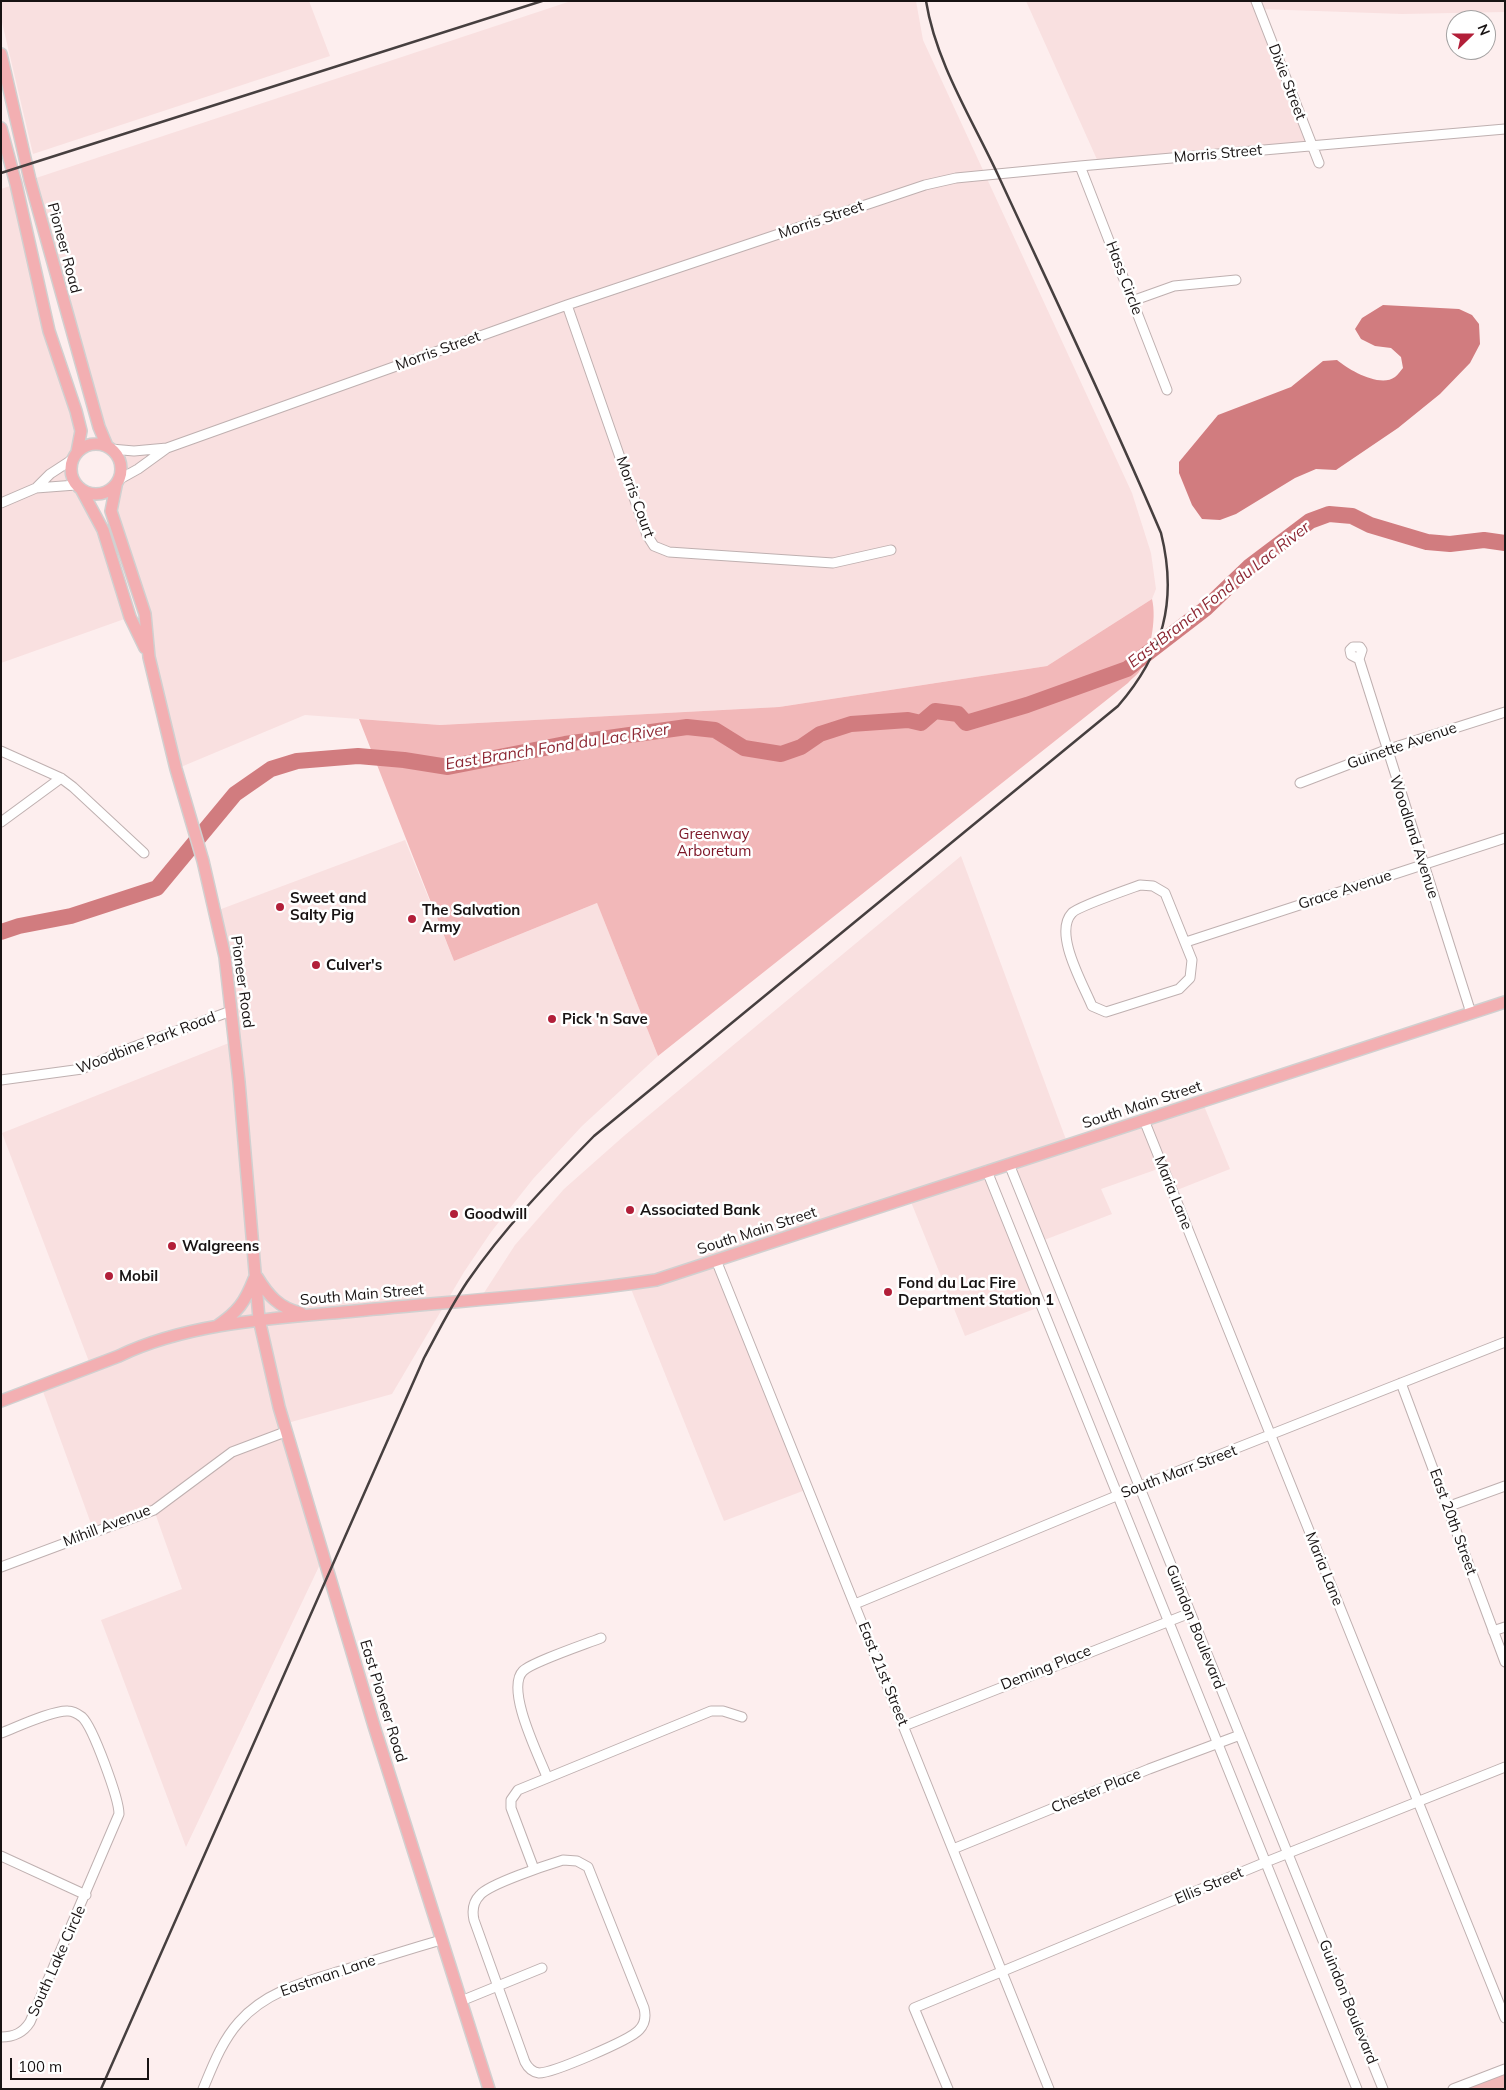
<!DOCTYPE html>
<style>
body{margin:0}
#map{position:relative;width:1506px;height:2090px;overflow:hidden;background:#fdeeee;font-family:Mulish,sans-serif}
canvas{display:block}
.frame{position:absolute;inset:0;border:2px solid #181313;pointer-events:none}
.north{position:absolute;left:1446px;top:10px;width:50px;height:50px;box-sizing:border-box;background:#fff;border:1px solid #a3a1a1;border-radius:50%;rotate:68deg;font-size:14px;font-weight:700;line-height:20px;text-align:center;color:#181313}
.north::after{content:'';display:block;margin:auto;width:18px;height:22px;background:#b21f39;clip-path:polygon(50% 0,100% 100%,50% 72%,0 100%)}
.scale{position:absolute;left:10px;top:2058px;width:139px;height:22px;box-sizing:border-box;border:2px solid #181313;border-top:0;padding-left:6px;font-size:15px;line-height:18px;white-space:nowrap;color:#181313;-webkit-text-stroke:4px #fff;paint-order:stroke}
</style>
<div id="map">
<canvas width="1506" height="2090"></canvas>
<div class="frame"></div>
<div class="north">N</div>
<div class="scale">100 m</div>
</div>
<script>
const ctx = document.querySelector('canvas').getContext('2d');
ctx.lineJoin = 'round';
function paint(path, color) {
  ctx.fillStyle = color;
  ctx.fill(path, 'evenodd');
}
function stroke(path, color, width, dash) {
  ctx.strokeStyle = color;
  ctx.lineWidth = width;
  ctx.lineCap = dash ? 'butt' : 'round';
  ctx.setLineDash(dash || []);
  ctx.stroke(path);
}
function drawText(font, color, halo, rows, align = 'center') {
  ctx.font = font + ' Mulish,sans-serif';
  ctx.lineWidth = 5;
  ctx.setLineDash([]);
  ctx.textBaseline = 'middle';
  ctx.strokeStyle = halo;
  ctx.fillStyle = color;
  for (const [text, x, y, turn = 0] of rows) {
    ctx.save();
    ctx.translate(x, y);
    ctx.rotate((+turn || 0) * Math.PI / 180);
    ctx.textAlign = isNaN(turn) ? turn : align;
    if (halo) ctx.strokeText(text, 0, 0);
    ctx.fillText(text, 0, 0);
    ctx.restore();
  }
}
const built = new Path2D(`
 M1,1h308l21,55 -297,98 -32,-136z
 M571,1h345l7,39 209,453 19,60 5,36 -4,10 -105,67 -268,41 -339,18 -135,-10 -129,54 -31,-155 -34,-103 10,-37 -1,-15 -9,-10 -81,-269z
 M1026,1h479v11l-103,2 -143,-5 52,137 -212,18z
 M16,184l65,247 -9,32 1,15 17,26 40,113 -129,46v-474z
 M405,840l49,121 143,-58 61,153 -76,70 -49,53 -42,53 -27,40 -72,122 -108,30 39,134 -137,289 -85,-227 81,-31 -28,-79 -60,22 -53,-146 50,-19 -89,-234 232,-92 -18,-130z
 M961,856l107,289 134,-44 28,68 -58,23 -12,-31 -5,9 -54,19 11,25 -73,28 -30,-78 -22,7 55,135 -77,30 -56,-139 -193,63 92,229 -84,32 -95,-237 -149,15 35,-54 49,-56 61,-54z`);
const green = new Path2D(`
 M1152,599c5,20 -2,56 -13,73 -3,4 -8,7 -11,11l-470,373 -61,-153 -143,58 -95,-242 81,6 339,-18 268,-41z
 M1505,2069v20h-49z`);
const water = new Path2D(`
 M1383,305l76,4 13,6 7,9 1,20 -10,19 -30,31 -42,34 -62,42 -20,-1 -21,9 -59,36 -16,6 -18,-1 -10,-14 -13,-32v-11l39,-47 73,-28 32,-26 14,-1c12,10 43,28 58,17 3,-2 6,-7 8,-9l-2,-11 -10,-9 -16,-2 -14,-7 -6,-10 7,-11z`);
const river = new Path2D(`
 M1,932l18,-6 52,-10 86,-28 78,-94 36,-25 26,-8 61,-5 46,4 44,7 117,-23 122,-17 28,3 29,18 37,6 20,-7 19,-13 31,-10 57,-4 13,3 14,-12 23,3 8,9 61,-18 100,-36 78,-60 44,-42 61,-46 19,-7 23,2 18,9 57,17 23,2 34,-4 21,3`);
const minor = new Path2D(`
 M1256,1l63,162
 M1080,166l87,224
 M1132,301l42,-15 62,-6
 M567,305l80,230 7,11 15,6 164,11 58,-13
 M111,449l23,2 33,-3 400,-143 358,-120 31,-7 124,-12 425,-37
 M120,479l18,-10 29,-21
 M36,488l40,-3
 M1,503l35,-15 14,-14 23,-15
 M1359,659l-8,-4 -1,-5 3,-3h7l2,3 -3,9 112,354
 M1,751l60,27 12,9 71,66
 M1300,783l86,-33 119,-38
 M1,822l60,-44
 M1140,885l13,1 12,7 27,67 -2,18 -11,11 -73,23 -14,-6c-9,-22 -39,-73 -20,-93 5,-6 57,-24 68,-28z
 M1186,942l319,-104
 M1,1080l81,-11 38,-17 111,-41
 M1144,1120l361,898
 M1009,1164l374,925
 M987,1171l370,918
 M716,1260l333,829
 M1401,1383l104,279
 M1447,1507l58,-21
 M1,1567l153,-57 78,-58 53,-20
 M855,1604l283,-117 367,-145
 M1493,1631l12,-4
 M904,1726l286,-113
 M1,1733c16,-6 52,-23 67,-22 5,0 10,3 14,6 11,10 37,82 37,97l-89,208c-7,11 -16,15 -29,15
 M547,1777c-8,-21 -42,-88 -24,-106 9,-9 63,-27 78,-33
 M953,1849l196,-80 91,-34
 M1,1856l85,39
 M563,1860l14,1 11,6 56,141c2,8 1,16 -5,22 -9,10 -86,43 -100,43 -7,-1 -11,-5 -14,-11l-51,-142c-2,-9 -1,-18 6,-25 9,-11 67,-30 83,-35z
 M534,1869l-23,-61v-8l7,-10 193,-79h12l19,6
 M461,2001l81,-33
 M203,2089c10,-24 19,-48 36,-67 28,-32 69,-41 108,-53 31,-10 63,-20 94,-29
 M948,2089l-34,-81 352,-146 239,-95
 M1453,2089l52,-20`);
const major = new Path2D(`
 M1,54l29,126 69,247 8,19
 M1,128l15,56 33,147 27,80 5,20 -4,21
 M71 469a25 25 0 1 1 50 0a25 25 0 1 1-50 0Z
 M116,486l-5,25 34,103 4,43 27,112 27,92 22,96 14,125 20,237 20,88 95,319 115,363
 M81,489l22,41 27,87 15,31
 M257,1277c11,18 22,31 44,36
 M217,1326c21,-14 28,-24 37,-47
 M1,1401l118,-45c70,-34 160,-38 236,-45 100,-10 201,-16 301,-31l849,-278`);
const rail = new Path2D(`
 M1,173l541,-172
 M101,2089l323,-731c14,-26 27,-52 43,-76 37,-54 82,-100 127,-146l524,-430c45,-52 60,-105 43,-173 -51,-120 -108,-239 -163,-358 -26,-56 -62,-112 -72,-174`);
const markers = [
 [280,907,5,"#b21f39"],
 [412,919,5,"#b21f39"],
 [316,965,5,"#b21f39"],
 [552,1019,5,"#b21f39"],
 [630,1210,5,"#b21f39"],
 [454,1214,5,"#b21f39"],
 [172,1246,5,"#b21f39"],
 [109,1276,5,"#b21f39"],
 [888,1292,5,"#b21f39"]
];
const streetNames = [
 ["Dixie Street",1287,82,69],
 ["Morris Street",1218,154,-5],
 ["Morris Street",821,220,-19],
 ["Pioneer Road",64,248,75],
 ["Hass Circle",1124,278,69],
 ["Morris Street",438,351,-20],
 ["Morris Court",635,497,70],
 ["Guinette Avenue",1402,746,-19],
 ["Woodland Avenue",1414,837,72],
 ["Grace Avenue",1345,890,-18],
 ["Pioneer Road",242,982,82],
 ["Woodbine Park Road",146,1043,-21],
 ["South Main Street",1142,1105,-18],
 ["Maria Lane",1173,1193,68],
 ["South Main Street",757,1231,-18],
 ["South Main Street",362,1295,-5],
 ["South Marr Street",1179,1472,-21],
 ["East 20th Street",1453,1522,70],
 ["Mihill Avenue",107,1526,-21],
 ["Maria Lane",1324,1569,68],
 ["Guindon Boulevard",1195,1627,68],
 ["Deming Place",1046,1668,-22],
 ["East 21st Street",883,1674,68],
 ["East Pioneer Road",383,1701,73],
 ["Chester Place",1096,1791,-22],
 ["Ellis Street",1209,1886,-23],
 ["South Lake Circle",57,1961,-66],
 ["Eastman Lane",328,1976,-19],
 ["Guindon Boulevard",1348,2002,68]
];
const parkNames = [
 ["Greenway",714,834],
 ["Arboretum",714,851]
];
const poiNames = [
 ["Sweet and",290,898],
 ["Salty Pig",290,915],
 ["The Salvation",422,910],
 ["Army",422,927],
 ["Culver's",326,965],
 ["Pick 'n Save",562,1019],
 ["Associated Bank",640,1210],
 ["Goodwill",464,1214],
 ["Walgreens",182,1246],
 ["Mobil",119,1276],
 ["Fond du Lac Fire",898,1283],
 ["Department Station 1",898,1300]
];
const waterNames = [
 ["East Branch Fond du Lac River",1219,595,-38],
 ["East Branch Fond du Lac River",557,747,-9]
];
paint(built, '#f9e0e0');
paint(green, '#f2b8b9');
paint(water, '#d17c7f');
stroke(river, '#d17c7f', 16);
stroke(minor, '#bfb0b0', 11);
stroke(major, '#d1d0d0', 14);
stroke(minor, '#fff', 9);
stroke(major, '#f3afb2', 11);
stroke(rail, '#463f3f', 2.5);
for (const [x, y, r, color] of markers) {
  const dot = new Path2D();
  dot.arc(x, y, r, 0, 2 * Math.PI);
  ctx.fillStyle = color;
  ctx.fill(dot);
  stroke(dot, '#fff', 2);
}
drawText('15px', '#181313', '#fff', streetNames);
drawText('15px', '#7c1526', '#fff', parkNames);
drawText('bold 15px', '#181313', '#fff', poiNames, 'left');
drawText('italic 16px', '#8d2834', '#fff', waterNames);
</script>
